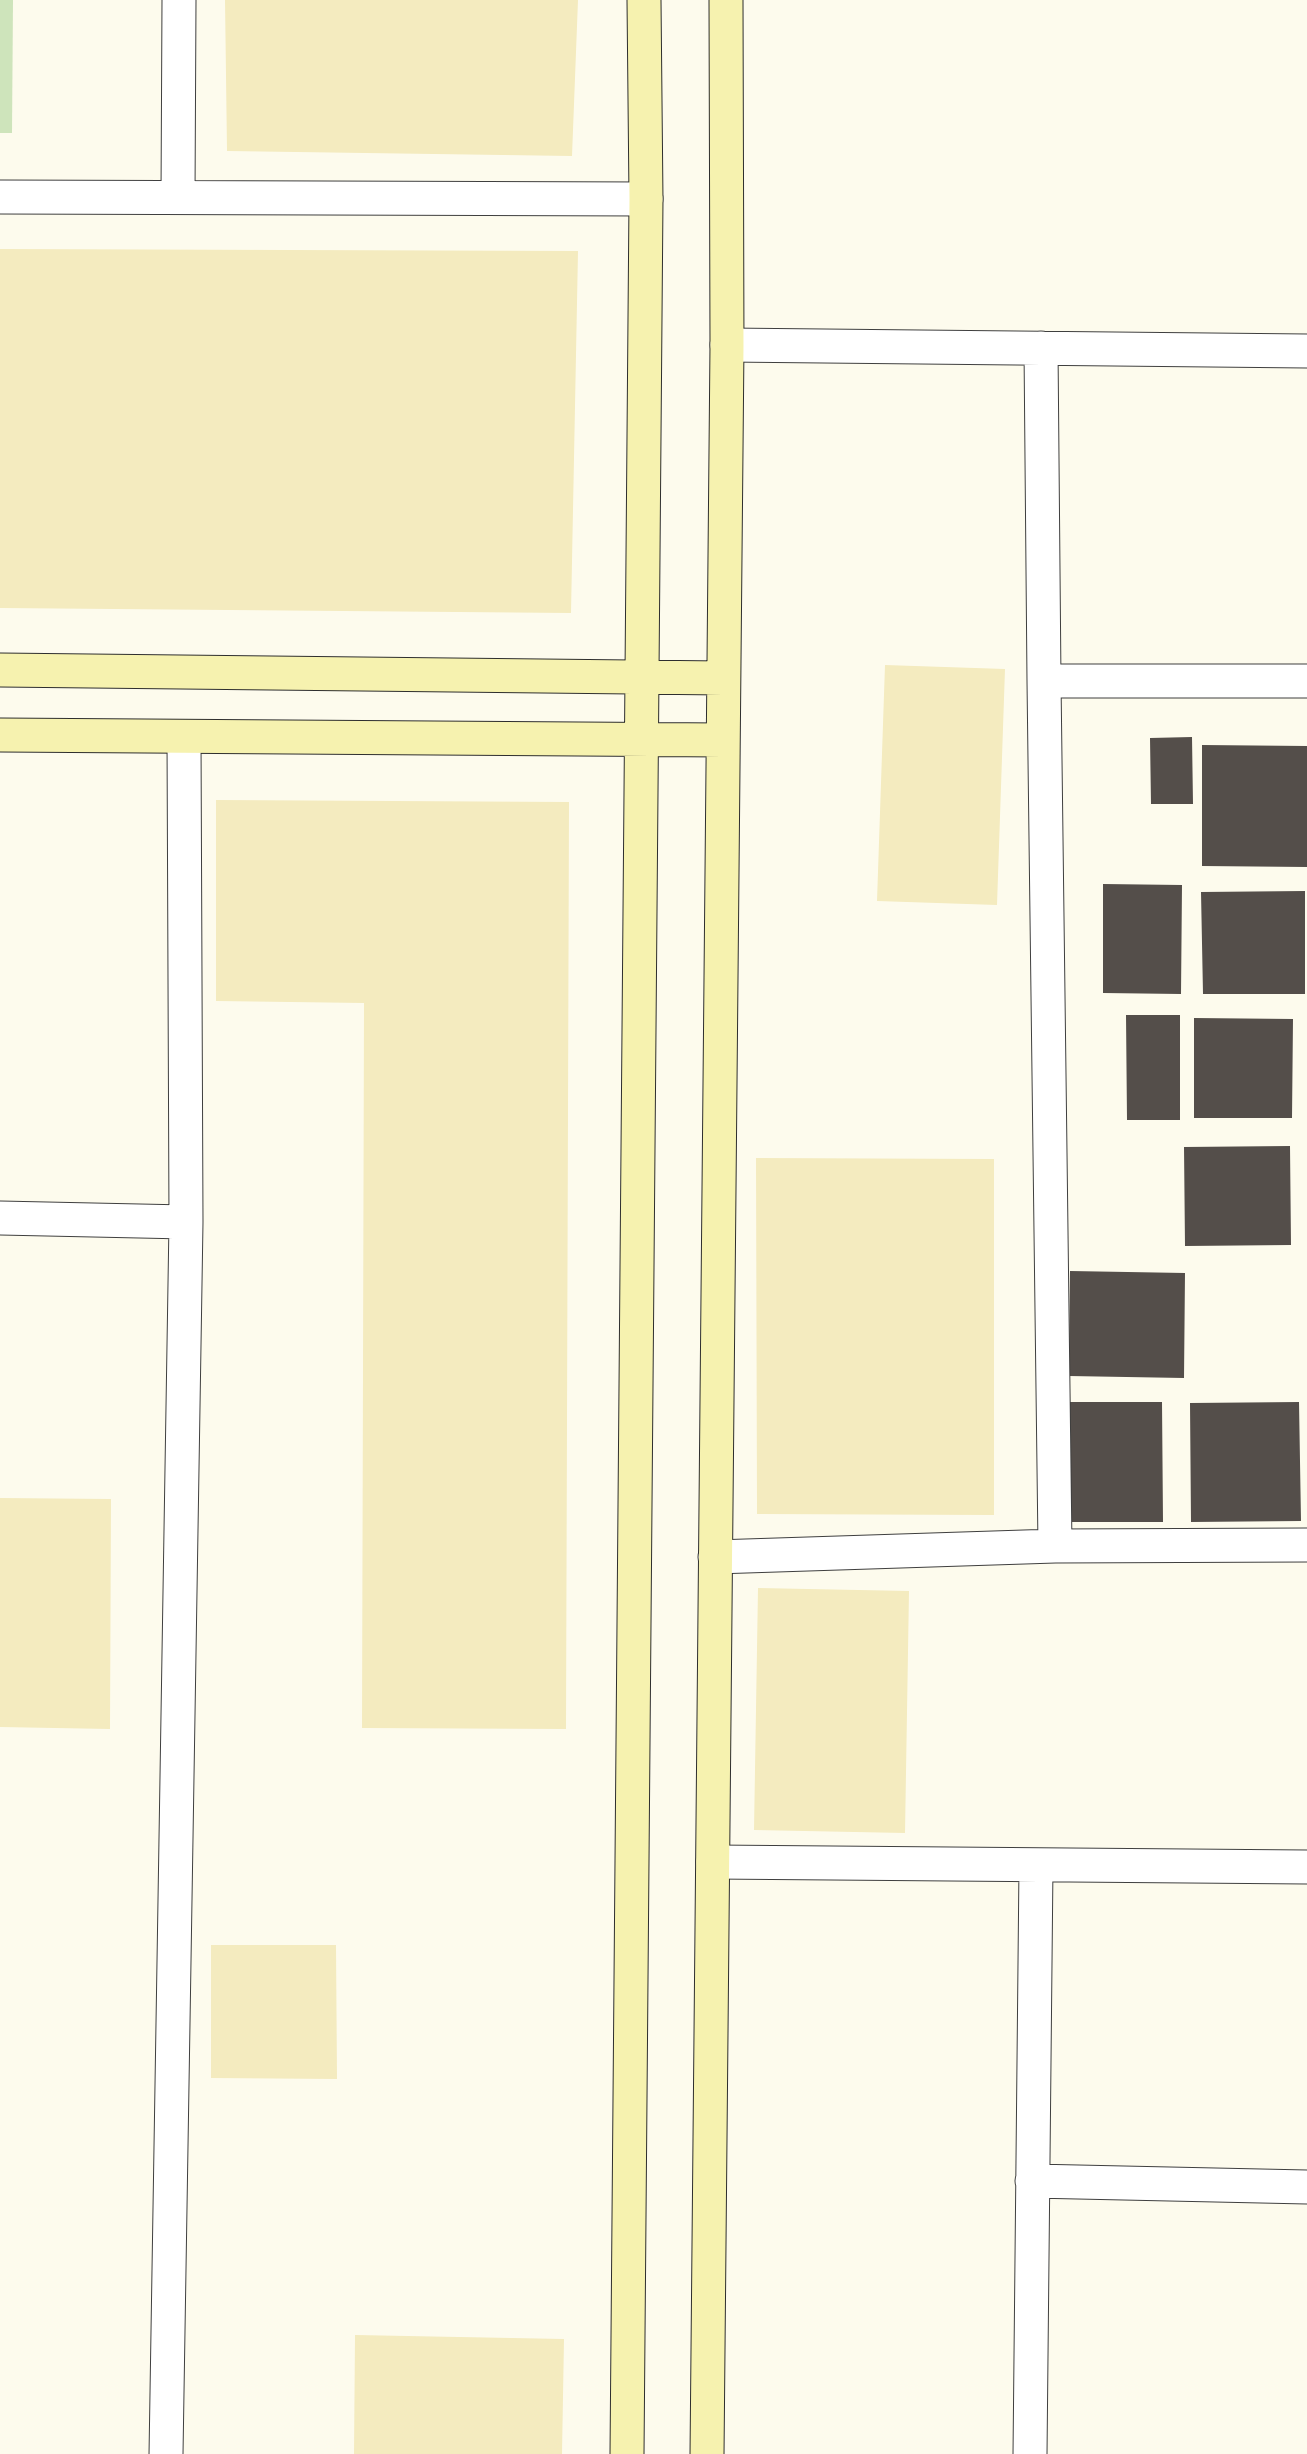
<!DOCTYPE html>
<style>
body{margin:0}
canvas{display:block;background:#fdfbed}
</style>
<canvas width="1307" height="2454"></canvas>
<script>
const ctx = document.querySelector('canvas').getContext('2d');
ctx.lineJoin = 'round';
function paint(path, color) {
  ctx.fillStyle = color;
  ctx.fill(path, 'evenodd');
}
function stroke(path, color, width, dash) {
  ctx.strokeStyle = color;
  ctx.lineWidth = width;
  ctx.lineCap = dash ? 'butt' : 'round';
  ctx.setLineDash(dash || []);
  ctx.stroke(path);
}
const green = new Path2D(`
 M0,0h13l-1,133h-12z`);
const sand = new Path2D(`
 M225,0h353l-6,156 -345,-5z
 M0,249l578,2 -7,362 -571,-5z
 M885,665l120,4 -8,236 -120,-4z
 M216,800l353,2 -3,927 -204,-1 2,-725 -148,-2z
 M756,1158l238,1v356l-237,-1z
 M0,1498l111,1 -1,230 -110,-2z
 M758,1588l151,3 -4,242 -151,-3z
 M211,1945h125l1,134 -126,-1z
 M355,2335l209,4 -2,115h-208z`);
const building = new Path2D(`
 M1192,737l1,67h-42l-1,-66z
 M1202,745l105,1v121l-105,-1z
 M1103,884l79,1 -1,109 -78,-1z
 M1305,891v103h-102l-2,-102z
 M1126,1015h54v105h-53z
 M1194,1018l99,1 -1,99h-98z
 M1290,1146l1,99 -106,1 -1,-99z
 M1070,1271l115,2 -1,105 -115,-2z
 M1064,1402h98l1,120h-99z
 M1299,1402l2,119 -110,1 -1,-119z`);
const minor = new Path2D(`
 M0,197l646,2
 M178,197l1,-197
 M727,345l580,6
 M1041,348l3,333h263
 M0,1218l186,4
 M1055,1546l252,-1
 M715,1557l340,-11 -11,-865
 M713,1862l594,5
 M1032,2181l275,6
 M166,2454l20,-1232 -2,-485
 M1030,2454l6,-589`);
const secondary = new Path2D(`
 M0,670l723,8
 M0,735l723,5
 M627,2454l19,-2255 -2,-199
 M707,2454l20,-2109 -1,-345`);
paint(green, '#cee4bb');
paint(sand, '#f4ebbf');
paint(building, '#544e4a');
stroke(minor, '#3f3f3f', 35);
stroke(secondary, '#2e2e2e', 35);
stroke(minor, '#fff', 33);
stroke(secondary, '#f6f2af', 33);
</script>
